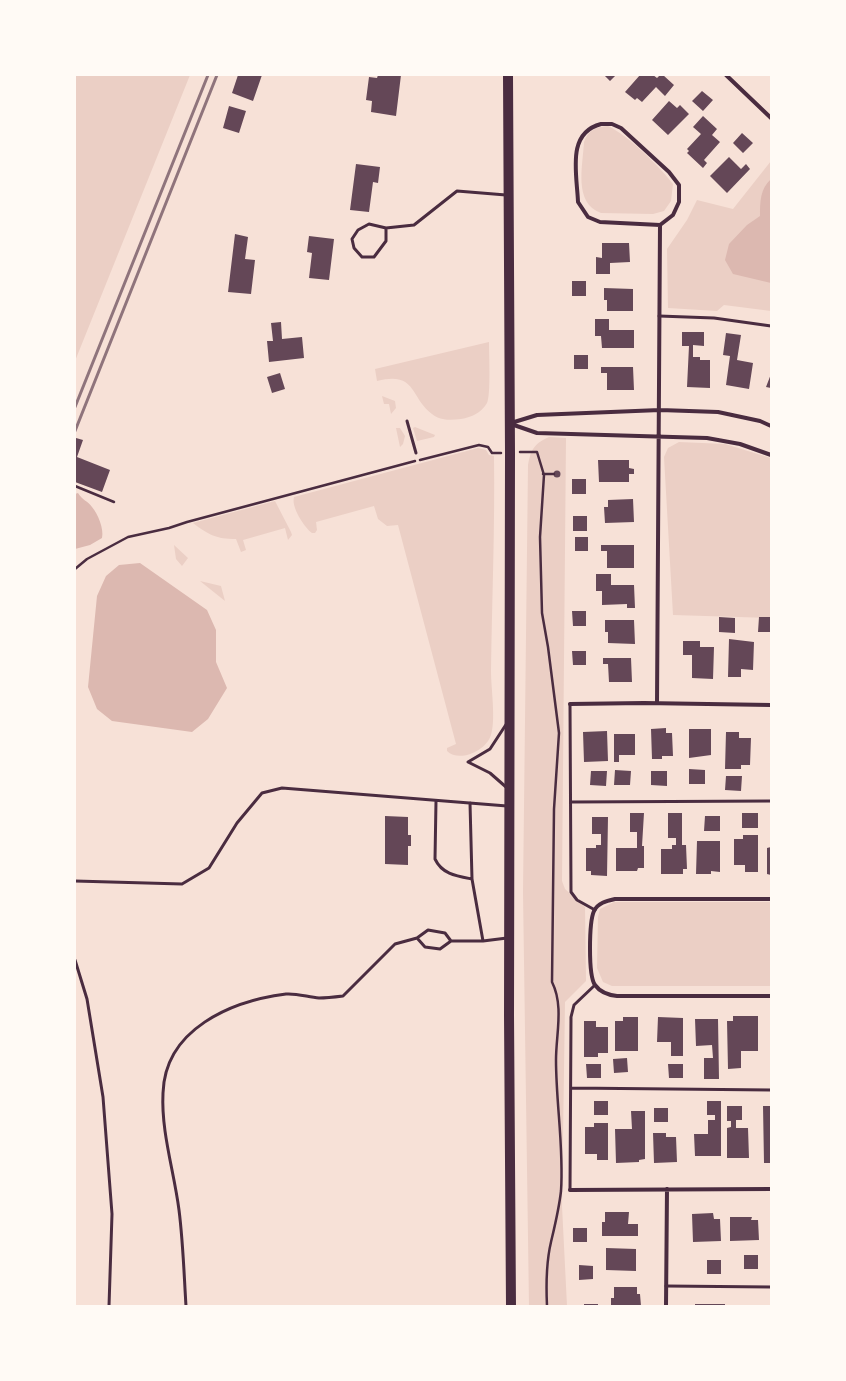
<!DOCTYPE html>
<style>
body{margin:0}
#map{position:relative;width:846px;height:1381px;overflow:hidden;background:#f7e1d7;font-family:Commissioner,sans-serif}
canvas{display:block}
.frame{position:absolute;inset:0;border:76px solid #fffaf5;pointer-events:none}
</style>
<div id="map">
<canvas width="846" height="1381"></canvas>
<div class="frame"></div>
</div>
<script>
const ctx = document.querySelector('canvas').getContext('2d');
ctx.lineJoin = 'round';
function paint(path, color) {
  ctx.fillStyle = color;
  ctx.fill(path, 'evenodd');
}
function stroke(path, color, width, dash) {
  ctx.strokeStyle = color;
  ctx.lineWidth = width;
  ctx.lineCap = dash ? 'butt' : 'round';
  ctx.setLineDash(dash || []);
  ctx.stroke(path);
}
const green = new Path2D(`
 M75,75h115l-115,286z
 M608,126c21,10 51,40 65,58l-2,17 -7,10 -11,3 -52,-1c-28,-10 -18,-48 -17,-71 4,-12 12,-15 24,-16z
 M771,161v150l-47,-6 -7,6 -49,-3 -1,-59 20,-29 10,-20 36,9z
 M489,342c0,12 2,53 -2,61 -6,10 -15,14 -26,16 -10,1 -21,2 -29,-5 -22,-16 -15,-43 -55,-33l-2,-12z
 M382,396l13,5 1,7 -5,6 -2,-10h-5z
 M415,427l20,8 -1,2 -17,4 -4,-13z
 M396,428h4l5,8 -2,8 -3,3z
 M549,437l17,1 -4,443 3,8 20,18 1,74 -21,21 -3,204 5,100h-38l-6,-414 5,-427c3,-16 6,-21 21,-28z
 M679,442l46,2 46,14v160l-98,-3 -9,-158 4,-9z
 M478,448l8,2 3,5 5,1c1,72 -2,143 -3,215 0,18 5,48 0,64 -5,16 -32,28 -44,16v-3l9,-4 -58,-219 -11,1 -9,-7 -4,-13 -58,16 1,8 -2,3h-3c-8,-6 -21,-26 -18,-36z
 M275,501l16,31 1,3 -4,5 -3,-12 -42,12 3,10 -5,2 -5,-13c-20,0 -27,-4 -43,-16z
 M174,545l14,13 -6,8 -6,-7z
 M200,581l21,5 4,15z
 M614,902h157v84h-159l-9,-4 -6,-14 1,-51 2,-8z`);
const water = new Path2D(`
 M771,179v104l-38,-9 -8,-14 4,-16 18,-19 13,-9c0,-14 0,-27 11,-37z
 M78,493c4,7 10,8 14,14 6,7 12,22 10,31l-12,7 -15,4v-55z
 M140,563l67,47 9,20v32l11,26 -19,31 -16,13 -80,-11 -15,-12 -9,-22 9,-91 9,-20 13,-11z`);
const building = new Path2D(`
 M238,75h24l-9,26 -21,-8z
 M378,75h23l-5,41 -25,-4 1,-11 -6,-1 3,-23 8,1z
 M604,75h12l-6,6z
 M640,75h13l4,3 3,-3h3l11,10 -9,11 -9,-9 -14,15 -5,-4 -2,2 -10,-8z
 M702,91l11,9 -10,11 -11,-10z
 M669,101l8,7 3,-3 9,9 -21,21 -16,-15z
 M229,106l17,5 -7,22 -16,-5z
 M703,116l14,13 -5,6 8,7 -16,18 3,3 -4,5 -16,-15 2,-2 -2,-2 14,-15 -8,-7z
 M742,133l11,10 -10,10 -10,-10z
 M729,157l12,12 5,-5 4,5 -23,24 -17,-17z
 M356,164l24,3 -2,16 -5,-1 -4,30 -19,-2z
 M235,234l13,3 -3,22 10,1 -4,34 -23,-2z
 M309,236l25,3 -5,41 -20,-2 3,-25 -5,-1z
 M602,243h27l1,19 -20,1v11h-14v-17l6,1z
 M572,281h14v15h-14z
 M604,288l29,1v22h-26v-11h-3z
 M595,319h14v11h25v18h-32l-1,-12h-6z
 M281,322l1,17 20,-2 2,21 -35,4 -2,-21h6l-2,-18z
 M682,332h22v14l-11,-1v12h7v3h10v28l-23,-1 2,-41h-7z
 M726,333l15,2 -4,25 16,3 -4,26 -23,-4 4,-29 -7,-1z
 M574,355h14v14h-14z
 M601,367h32l1,23h-27v-17h-6z
 M280,373l5,16 -13,4 -5,-16z
 M771,374v14l-5,-1z
 M76,438l7,2 -6,17 33,13 -8,22 -27,-10z
 M598,460h31v8l5,1v5h-5v8h-30z
 M553.5 474a3.5 3.5 0 1 1 7 0a3.5 3.5 0 1 1-7 0Z
 M572,479h14v15h-14z
 M633,499l1,23 -29,1 -1,-16h4v-7z
 M573,516h14v15h-14z
 M575,537h13v14h-13z
 M601,545h33v23h-27v-17h-6z
 M596,574h15v11h23l1,23h-8v-4l-25,1v-14h-6z
 M572,611h14v15h-13z
 M719,617l16,1v15l-16,-1z
 M759,617h12v15h-13z
 M605,620h29l1,24 -27,-1v-11h-3z
 M729,639l25,3 -1,28 -12,-1v8h-13z
 M683,641h17v6h14l-1,32 -21,-1v-23h-9z
 M572,651h14v14h-13z
 M603,658h28l1,24h-23l-1,-18h-5z
 M666,728v5h6l1,23h-11v3h-10l-1,-30z
 M689,729h22v26l-22,3z
 M607,731l1,30 -24,1 -1,-30z
 M726,732h13v6h12l-1,27h-9v4h-16z
 M614,734h21v21h-16v7h-5z
 M689,769l16,1v14h-16z
 M615,770l16,1 -1,14h-16z
 M591,771h16l-1,15 -16,-1z
 M651,771h16v15l-16,-1z
 M726,776h16l-1,15 -16,-1z
 M630,813h14l-2,33h2v22h-6l-1,3h-21v-23h21v-16h-7z
 M668,813h14v32h4l1,24h-4v5h-22v-25h11v-4h4v-7h-8z
 M742,813h16v15h-16z
 M385,816l23,1v18h3v11h-3v19l-23,-1z
 M705,816h15v15h-16z
 M592,817h16l-1,59 -16,-1v-4h-5v-23h10v-3h5v-11h-9z
 M743,835h15v37h-13v-7h-11v-26h9z
 M697,841h23v31l-9,-1v3h-15z
 M771,847v28l-4,-1v-26z
 M733,1016h25v35h-17v17l-13,1 -1,-48h6z
 M623,1017h15v34h-23v-30h8z
 M658,1017l25,1v38h-12v-14h-14z
 M695,1019h23l1,60h-15v-21h9l-1,-13 -16,1z
 M584,1021h12v6h12v26h-10v4h-14z
 M627,1058l1,14 -14,1 -1,-14z
 M586,1064h15v14h-14z
 M668,1064h15v14h-14z
 M594,1101h14v14h-14z
 M707,1101h14v55h-26l-1,-22h14v-14h7v-5h-8z
 M727,1106h15v14h-6v8h12l1,30h-22v-30l4,-1v-6h-4z
 M763,1106h8v57h-7z
 M654,1108h14v14h-14z
 M631,1111h14v48l-6,1v2l-23,1 -1,-34h17z
 M594,1123h14v37h-11v-6h-12v-27h9z
 M653,1133h13v4h10l1,25 -23,1z
 M605,1212h24l-1,12h10v12h-36v-14h3z
 M713,1213l1,6h6l1,22 -28,1 -1,-28z
 M730,1217h22l-1,3h7l1,20 -29,1z
 M573,1228h14v14h-14z
 M606,1248l30,1v22l-30,-1z
 M744,1255h14v14h-14z
 M707,1260h14v14h-14z
 M579,1265l14,1v13l-14,1z
 M614,1287h23v7h3l1,12h-30v-8h3z
 M584,1304h14v2h-14z
 M695,1304h30v2h-30z`);
const path = new Path2D(`
 M520,452h17l7,23 -4,62 2,76 6,34 11,86 -5,76 -2,173c12,24 4,52 4,78 0,44 8,88 5,131 -2,18 -6,34 -10,51 -5,21 -5,43 -4,64
 M420,460l59,-15 9,2 4,6h9
 M543,474h11
 M75,486l39,16
 M75,569l12,-10 41,-22 41,-9 18,-6 228,-61`);
const service = new Path2D(`
 M386,228v13l-12,16h-12l-8,-9 -2,-9 6,-9 11,-6 17,4 28,-3 43,-34 49,4
 M659,316l55,2 57,8
 M407,421l9,32
 M570,704l1,188 6,8 18,10
 M468,762l22,-13 17,-26
 M468,762l22,11 16,14
 M436,801l-1,58c7,15 21,17 37,20
 M571,802l200,-1
 M470,803l2,76 11,62
 M75,881l107,3 27,-16 28,-45 25,-30 20,-5 225,18
 M417,938l8,9 15,2 11,-8h32l24,-3
 M75,960l12,39 16,98 9,117 -3,92
 M571,1088l200,2
 M570,1190l1,-173 3,-12 21,-20
 M666,1286l105,1
 M186,1306c-2,-32 -3,-65 -7,-96 -5,-39 -18,-78 -16,-117 2,-64 68,-92 123,-99 10,-1 22,3 33,4 7,0 16,-1 24,-2l52,-52 22,-6 11,-8 17,3 6,8`);
const minor = new Path2D(`
 M726,75l45,43
 M601,124h11l9,4 48,44 10,13v17l-6,13 -13,10 -60,-3 -12,-5 -10,-15c-1,-28 -12,-69 23,-78z
 M511,423l26,-8 123,-5 58,2 42,9 11,5
 M511,424l26,9 170,5 33,6 31,11
 M657,703l3,-478
 M570,704l74,-1 127,2
 M771,899h-156c-9,2 -17,4 -21,12 -5,11 -6,64 1,74 5,7 13,10 22,11h154
 M570,1190l201,-1
 M666,1306l1,-117`);
const primary = new Path2D(`
 M508,75l2,378 -1,562 2,291`);
const rail = new Path2D(`
 M75,407l133,-332
 M75,431l142,-356`);
paint(green, '#ebcfc5');
paint(water, '#dcb8b0');
paint(building, '#644757');
stroke(path, '#4a2c40', 2.5);
stroke(service, '#4a2c40', 3);
stroke(minor, '#4a2c40', 4);
stroke(primary, '#4a2c40', 10);
stroke(rail, '#8f747c', 3);
</script>
